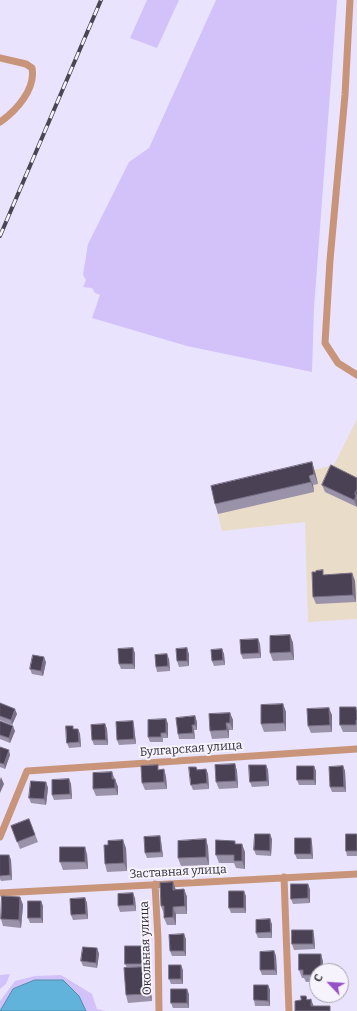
<!DOCTYPE html>
<meta charset="utf-8">
<style>
body{margin:0}
#map{position:relative;width:357px;height:1011px;overflow:hidden;background:#eae3fd;font-family:Bitter,serif}
canvas{display:block}
.north{position:absolute;left:309px;top:963px;width:40px;height:40px;box-sizing:border-box;background:#f6f3fd;border:1px solid #a6a4ad;border-radius:50%;rotate:295deg;font-size:11px;font-weight:700;line-height:16px;text-align:center;color:#2f2d36}
.north::after{content:'';display:block;margin:auto;width:14px;height:18px;background:#9451c5;clip-path:polygon(50% 0,100% 100%,50% 72%,0 100%)}
</style>
<div id="map">
<canvas width="357" height="1011"></canvas>
<div class="north">С</div>
</div>
<script>
const ctx = document.querySelector('canvas').getContext('2d');
ctx.lineJoin = 'round';
function paint(path, color) {
  ctx.fillStyle = color;
  ctx.fill(path, 'evenodd');
}
function stroke(path, color, width, dash) {
  ctx.strokeStyle = color;
  ctx.lineWidth = width;
  ctx.lineCap = dash ? 'butt' : 'round';
  ctx.setLineDash(dash || []);
  ctx.stroke(path);
}
function drawText(font, color, halo, rows, align = 'center') {
  ctx.font = font + ' Bitter,serif';
  ctx.lineWidth = 4;
  ctx.setLineDash([]);
  ctx.textBaseline = 'middle';
  ctx.strokeStyle = halo;
  ctx.fillStyle = color;
  for (const [text, x, y, turn = 0] of rows) {
    ctx.save();
    ctx.translate(x, y);
    ctx.rotate((+turn || 0) * Math.PI / 180);
    ctx.textAlign = isNaN(turn) ? turn : align;
    if (halo) ctx.strokeText(text, 0, 0);
    ctx.fillText(text, 0, 0);
    ctx.restore();
  }
}
const industrial = new Path2D(`
 M357,419v200l-49,3 -3,-100 -83,9 -9,-36 121,-30z`);
const green = new Path2D(`
 M147,0h32l-22,48 -27,-10z
 M216,0h121l-23,308 -2,64 -125,-26 -95,-28 8,-23 -5,-2 -3,-5 -9,-1 3,-7 -3,-5 5,-31 41,-82 20,-14z
 M10,974l-4,10 -6,5v-14z
 M61,975l31,19 5,15 9,2h-106v-10l15,-20 20,-5z`);
const water = new Path2D(`
 M35,980h28l16,16 7,15h-86l13,-22z`);
const street = new Path2D(`
 M350,0l-5,95 -15,165 -5,83 13,20 19,12
 M0,58l26,6 6,4c4,21 -16,43 -32,54
 M0,837l27,-66 330,-22
 M284,877l5,134
 M155,884l3,55 1,72
 M0,893l357,-19`);
const rail = new Path2D(`
 M0,236l101,-236`);
const wall = new Path2D(`
 M312,462l3,10 3,12 -5,1 1,7 -96,22 -3,-10z
 M357,478v29l-32,-15 -3,-7z
 M352,573l3,8 1,21 -40,2 -3,-7 12,-22z
 M290,635l3,8 1,17 -21,1 -3,-8z
 M258,639l2,5 1,14 -18,1 -2,-5z
 M222,649l2,5 1,11 -11,1 -2,-5z
 M135,653v16h-14l-2,-5z
 M189,654v12l-10,1 -2,-6z
 M169,659l1,12 -13,1 -1,-5z
 M46,662l-3,14 -11,-2 -2,-5z
 M0,703l17,11 -5,11 -12,-5z
 M283,704l3,8v19l-22,1 -3,-8z
 M357,709v23h-14l-3,-7z
 M230,713l3,7v10h-4v8l-17,1 -2,-8z
 M332,715v17l-21,1 -3,-7z
 M195,716l2,6v8h-3l1,9h-16l-1,-5z
 M166,719l2,5v14h-5v4h-13l-2,-5z
 M0,721l15,10 -5,12 -10,-4z
 M105,724l2,5 1,16h-14l-2,-5z
 M134,726l2,18 -17,1 -2,-5z
 M74,729h4l2,5 1,13 -12,1 -2,-5z
 M0,747l10,8 -5,14 -5,-2z
 M235,764l2,7 1,17 -19,1 -3,-7z
 M266,765l2,5 1,16 -17,1 -2,-5z
 M314,766l2,5v14h-17l-2,-5z
 M343,766l2,5 1,21h-14l-2,-5z
 M196,767l1,2h9l2,5 1,15 -16,1 -2,-5z
 M164,769l2,8 1,12 -22,1 -3,-7 18,-13z
 M112,772l6,15v8l-22,1 -3,-7z
 M69,779l2,5 1,15 -18,1 -2,-5z
 M46,782l2,6 -2,17 -15,-2 -2,-5z
 M29,819l9,23 -18,7 -9,-23z
 M357,834v22h-10l-1,-5z
 M311,838l1,5 1,16h-16l-2,-5z
 M206,839l2,8 1,18 -28,1 -3,-8z
 M272,839l-1,17 -15,-1 -2,-5z
 M161,841l2,16 -16,1 -2,-5z
 M236,844l9,8v17l-9,-1 -2,-5h-15l-3,-8z
 M126,848l1,23 -20,1 -2,-8z
 M87,854l1,15 -25,1 -3,-8z
 M0,855h9l2,5 1,20 -11,1 -1,-2z
 M175,889h9l3,8v17h-11v11h-9l-3,-7v-4l-3,-8z
 M310,889v14l-17,1 -2,-5z
 M246,896v17h-15l-2,-5z
 M20,897l3,8 -2,23 -18,-2 -2,-7z
 M85,898l2,5 1,16 -15,1 -2,-5z
 M135,898l1,13 -16,1 -2,-6z
 M41,901l2,5v17h-13l-2,-5z
 M272,924v14h-14l-2,-5z
 M314,935l1,14 -21,1 -2,-6z
 M186,939v17h-14l-2,-5z
 M97,948l2,6 -2,14 -14,-2 -2,-5z
 M143,951v18l2,6 1,9 5,8 1,9 -24,2 -2,-8 1,-27 -2,-4z
 M274,951l2,5 1,19h-15l-2,-5z
 M323,961l-6,10v11h-11l-2,-4h-2l-3,-8z
 M183,970v14h-12l-2,-5z
 M268,985l2,5v16h-15l-1,-6z
 M189,994v14h-16l-2,-5z`);
const shadedWall = new Path2D(`
 M312,462l3,10 3,12 -4,-10z
 M309,476l4,9 1,7 -3,-10z
 M356,496l1,4v7l-3,-7z
 M352,573l3,8 1,21 -3,-7z
 M290,635l3,8 1,17 -3,-8z
 M258,639l2,5 1,14 -2,-5z
 M133,648l2,5v16l-2,-5z
 M187,648l2,6v12l-2,-5z
 M222,649l2,5 1,11 -2,-5z
 M167,654l2,5 1,12 -2,-5z
 M44,657l2,5 -3,14 -2,-5z
 M283,704l3,8v19l-2,-8z
 M329,708l3,7v17l-2,-7z
 M15,709l2,5 -5,11 -1,-5z
 M230,713l3,7v10l-3,-7z
 M195,716l2,6v8l-2,-5z
 M166,719l2,5v14l-2,-5z
 M133,721l1,5 2,18 -2,-5z
 M226,723l3,7v8l-2,-8z
 M105,724l2,5 1,16 -2,-5z
 M192,725l2,5 1,9 -2,-6z
 M13,726l2,5 -5,12 -1,-5z
 M78,729l2,5 1,13 -2,-5z
 M9,750l1,5 -5,14 -1,-5z
 M235,764l2,7 1,17 -2,-7z
 M266,765l2,5 1,16 -2,-5z
 M314,766l2,5v14l-2,-5z
 M343,766l2,5 1,21 -2,-5z
 M164,769l2,8 1,12 -3,-7z
 M206,769l2,5 1,15 -2,-6z
 M112,772l2,8 -2,-1z
 M1,777l3,7 -4,9v-13z
 M69,779l2,5 1,15 -2,-5z
 M115,779l3,8v8l-3,-7z
 M46,782l2,6 -2,17 -2,-6z
 M270,834l2,5 -1,17 -1,-5z
 M160,836l1,5 2,16 -2,-5z
 M311,838l1,5 1,16 -2,-5z
 M206,839l2,8 1,18 -3,-8z
 M123,840l3,8 1,23 -3,-8z
 M242,844l3,8v17l-3,-8z
 M85,847l2,7 1,15 -3,-7z
 M9,855l2,5 1,20 -2,-5z
 M173,882l3,8h-3z
 M308,884l2,5v14l-2,-5z
 M184,889l3,8v17l-2,-8z
 M244,891l2,5v17l-2,-5z
 M133,893l2,5 1,13 -2,-6z
 M20,897l3,8 -2,23 -2,-8z
 M85,898l2,5 1,16 -2,-5z
 M41,901l2,5v17l-2,-5z
 M173,907l3,7v11l-3,-8z
 M270,919l2,5v14l-1,-6z
 M313,930l1,5 1,14 -2,-5z
 M184,934l2,5v17l-2,-5z
 M141,946l2,5 1,18 -2,-5z
 M97,948l2,6 -2,14 -1,-5z
 M274,951l2,5 1,19 -2,-5z
 M321,954l2,7v10h-2z
 M181,965l2,5v14l-2,-5z
 M142,967l3,8 1,17 -3,-7z
 M149,984l2,8 1,9 -3,-7z
 M268,985l2,5v16l-2,-5z
 M187,989l2,5v14l-2,-5z
 M311,999l3,8 -3,-1z`);
const building = new Path2D(`
 M312,462l2,12 -5,2 2,6 -96,22 -4,-18z
 M331,465l26,13v12l-2,4 1,2 -2,4 -32,-15z
 M357,490v5l-2,-1z
 M323,570v5l29,-2 1,22 -40,2 -1,-25h4v-1z
 M290,635l1,17 -21,1v-17z
 M258,639l1,14 -18,1 -1,-14z
 M133,648v16h-14l-1,-15z
 M187,648v13h-10l-1,-12z
 M222,649l1,11 -11,1 -1,-11z
 M167,654l1,12 -12,1 -1,-12z
 M33,655l11,2 -3,14 -11,-2z
 M0,703l15,6 -4,11 -11,-4z
 M283,704l1,19 -23,1v-19z
 M340,707h16l1,13h-1v5h-16z
 M329,708l1,17 -22,1 -1,-17z
 M230,713v10h-4l1,7 -17,1 -1,-17z
 M195,716v9h-3l1,8 -15,1 -2,-16z
 M166,719v14h-5v4h-13v-17z
 M0,721l13,5 -4,12 -9,-3z
 M133,721l1,18 -17,1 -1,-18z
 M105,724l1,16h-14l-1,-15z
 M66,726h7v3h5l1,13 -12,1z
 M0,747l9,3 -5,14 -4,-1z
 M235,764l1,17 -20,1 -1,-17z
 M158,765v5l6,-1v13l-22,1 -1,-17z
 M249,765h17l1,16 -17,1z
 M297,766h17v14h-17z
 M343,766l1,21h-14l-1,-20z
 M189,767h7l1,3 9,-1 1,14 -16,2z
 M112,772v7h3v9l-22,1v-16z
 M69,779l1,15 -18,1v-15z
 M31,781l15,1 -2,17 -15,-1z
 M29,819l6,16 -18,7 -6,-16z
 M255,834h15v17l-16,-1z
 M346,834h11v17h-11z
 M160,836l1,16 -16,1 -1,-16z
 M295,838h16v16h-16z
 M206,839v18l-28,1v-17z
 M123,840l1,23 -19,1 -1,-19h4v-4z
 M216,840l19,1v3h7v17h-8v-6h-18z
 M60,847h25v15h-25z
 M0,855h9l1,20 -10,1z
 M173,882v8l11,-1 1,17 -12,1v10l-9,1v-12h-3l-1,-23z
 M291,884h17v14l-17,1z
 M229,891h15v17h-15z
 M133,893l1,12 -16,1v-12z
 M2,896l18,1 -1,23 -18,-1z
 M85,898l1,16 -15,1 -1,-16z
 M28,901h13v17h-13z
 M270,919l1,13 -15,1v-13z
 M292,930h21v14h-21z
 M184,934v17h-14l-1,-16z
 M125,946h16l1,18h-17z
 M83,947l14,1 -1,15 -15,-2z
 M274,951l1,19h-15v-18z
 M299,954h22v17h-4v4h-14v-5h-4z
 M169,965h12v14h-12z
 M142,967l1,18 6,-1v10l-23,1 -2,-27z
 M254,985h14v16l-14,-1z
 M171,989h16v14h-16z
 M301,996h5l1,4 4,-1v7h19v5h-35v-10l6,-1z`);
const streetNames = [
 ["Булгарская улица",191,749,-4],
 ["Заставная улица",178,872,-3],
 ["Окольная улица",146,948,-92]
];
paint(industrial, '#e9dcc8');
paint(green, '#d2c2f9');
paint(water, '#61b3db');
stroke(water, '#528baa', 1);
stroke(street, '#c8957b', 7);
stroke(rail, '#4a4753', 4);
stroke(rail, '#f6f3fd', 2.5, [8]);
paint(wall, '#9a92a9');
paint(shadedWall, '#7b7287');
paint(building, '#4b4155');
stroke(building, '#7b7287', 1);
drawText('12px', '#2f2d36', '#f6f3fd', streetNames);
</script>
